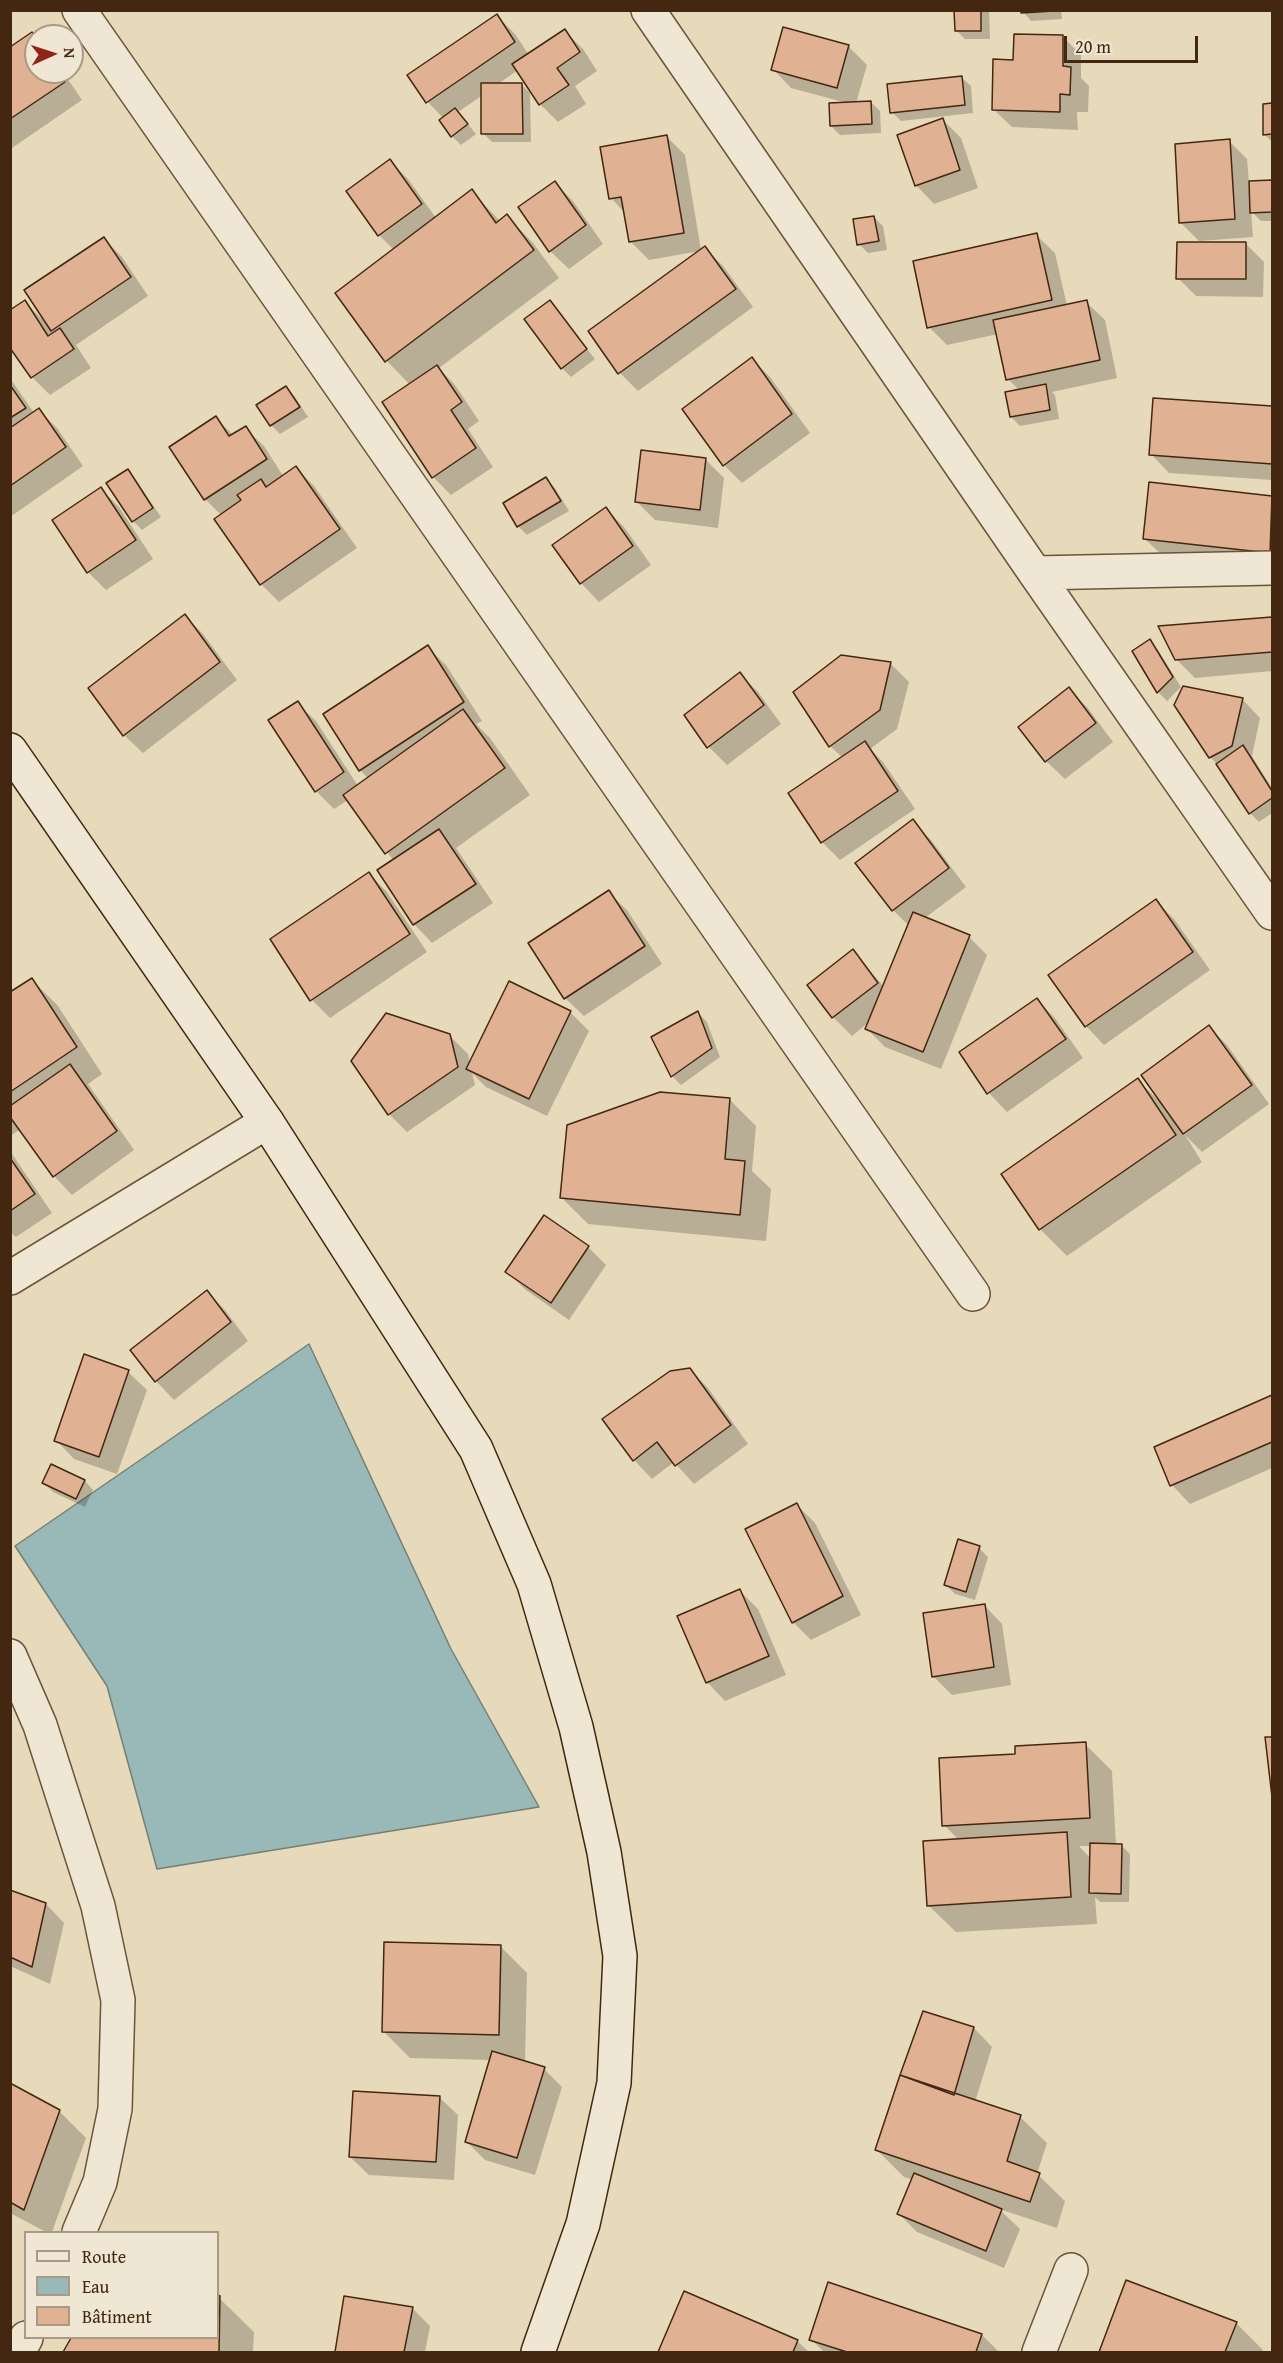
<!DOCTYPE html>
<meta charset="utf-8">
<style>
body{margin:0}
#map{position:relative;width:1283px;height:2363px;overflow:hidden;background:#e6dabb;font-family:"Gentium Book Plus",serif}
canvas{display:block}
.frame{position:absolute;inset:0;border:12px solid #432710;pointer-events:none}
.legend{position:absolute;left:24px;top:2231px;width:195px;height:108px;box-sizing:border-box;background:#efe7d3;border:2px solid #aa9a85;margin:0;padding:8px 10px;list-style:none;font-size:18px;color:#432710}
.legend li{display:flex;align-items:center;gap:12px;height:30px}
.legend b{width:30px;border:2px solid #aa9a85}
.north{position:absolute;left:24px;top:24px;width:60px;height:60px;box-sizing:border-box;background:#efe7d3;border:2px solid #aa9a85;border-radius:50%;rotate:87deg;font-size:16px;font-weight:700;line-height:24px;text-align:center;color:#432710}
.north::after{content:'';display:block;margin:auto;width:21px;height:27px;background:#8f2418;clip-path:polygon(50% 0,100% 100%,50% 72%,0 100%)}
.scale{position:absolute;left:1064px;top:36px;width:134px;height:27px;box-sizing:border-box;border:3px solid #432710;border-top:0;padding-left:8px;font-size:18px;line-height:21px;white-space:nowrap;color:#432710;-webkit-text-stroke:4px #efe7d3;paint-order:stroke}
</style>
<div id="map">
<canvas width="1283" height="2363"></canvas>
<div class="frame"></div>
<ul class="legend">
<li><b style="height:8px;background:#efe7d3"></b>Route</li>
<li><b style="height:16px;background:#98b9b7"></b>Eau</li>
<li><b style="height:16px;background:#e1b194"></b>Bâtiment</li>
</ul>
<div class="north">N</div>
<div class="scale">20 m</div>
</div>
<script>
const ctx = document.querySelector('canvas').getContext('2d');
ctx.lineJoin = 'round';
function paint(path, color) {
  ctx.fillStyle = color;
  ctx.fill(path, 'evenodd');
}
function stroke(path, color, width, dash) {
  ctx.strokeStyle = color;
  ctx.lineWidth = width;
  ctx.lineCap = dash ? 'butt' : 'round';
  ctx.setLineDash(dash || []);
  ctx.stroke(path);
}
const water = new Path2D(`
 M309,1344l142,305 88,158 -382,62 -50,-183 -92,-140z`);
const shadow = new Path2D(`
 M956,10h33l1,29h-25l-9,-9z
 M1022,10h39l1,9 -31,2z
 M497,16l18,18 14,21 36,-24 18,18 14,22 -22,15 11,18 -28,18 -18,-18 -22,-34 -20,14h23l9,9 1,49h-39l-9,-9v-38l-25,17 18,22 -15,11 -9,-9 -8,-17 -16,-17 -19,-26z
 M32,34l4,5v33h27l19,28 -70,48 -2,-99z
 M1063,37l18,18v23l8,8 -1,26h-11l1,18 -66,-3 -19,-18 21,-47z
 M848,46l19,19 -11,38 15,-1 9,9 1,22 -41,2 -9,-9 16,-23 -56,-15 -18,-19z
 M962,78l9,8 2,27 -72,8 -9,-9z
 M1272,104v38l-7,-7v-30z
 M943,120l18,18 17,50 -44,16 -18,-19z
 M667,137l18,18 16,95 4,-2 18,18 30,41 -115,84 -18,-18 80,-122 -51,9 -18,-18 -6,-29 -14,-15z
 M1229,141l18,18 2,24 23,-2v40h-11l-10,-10 2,26 -54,4 -18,-18z
 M390,161l18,18 28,39 35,-27 29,30 7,-5 26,27 26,35 -120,90 16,17 24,36 -11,8 25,38 -42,28 -18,-18 -23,-92 -23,-24 -50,-67 57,-44 -15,-15z
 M555,183l18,18 30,43 -34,25 -19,-18z
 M874,217l9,9 4,24 -19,3 -9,-9z
 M1036,235l19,18 12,53 19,-4 19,18 12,58 -65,14 3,3 4,24 -39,7 -9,-9 9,-26 -12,-12 -10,-45 -51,11 -18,-18z
 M104,239l18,18 26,39 -72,49 15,23 -41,27 -18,-18 -7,-75 20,20z
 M1245,243l19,19 -1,35 -67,-1 -18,-18z
 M550,302l45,57 -24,18 -9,-9z
 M752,359l18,18 40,56 -68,50 -18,-18z
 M10,378l24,35 5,-3 18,18 26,38 -73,51z
 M286,388l9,9 13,20 -28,17 -9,-9z
 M1155,400l117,8v72l-103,-7 -18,-19z
 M216,418l17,17 12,-7 19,18 19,30 13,-8 18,18 43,62 -78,54 -18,-18 -39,-68 -17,-17z
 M706,460l18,18 -6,50 -63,-8 -19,-19z
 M127,471l9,9 25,37 -19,13 -9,-9 -25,-37z
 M546,479l9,9 14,23 -42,24 -9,-9 -13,-23z
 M1150,484l122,13v72l-109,-13 -19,-18z
 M101,489l18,18 34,52 -47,31 -18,-18z
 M606,509l18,18 27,38 -52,37 -18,-19 -27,-37z
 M185,616l18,18 34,46 -94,73 -19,-18 -34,-46z
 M1272,619v52l-77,7 -19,-19 -16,-32z
 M1149,641l9,9 23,37 -14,14 -9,-9 -24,-40z
 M427,647l19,18 36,56 -6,3 14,14 40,57 -74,53 37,55 -61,40 -18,-19 -20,-63 -46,-61 -14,9 -18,-18 -19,-88 19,18 42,65 11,-7 -9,-9z
 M890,663l19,19 -12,47 -27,20 13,13 32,47 -75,51 -18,-18 21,-84 -13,-12 -35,-54z
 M740,674l18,18 23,32 -54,41 -18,-18z
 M1069,689l18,18 26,35 -48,37 -19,-18 -26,-34z
 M1242,699l18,19 -8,38 20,32v25l-13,9 -9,-9 -30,-46 -10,-10z
 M912,821l19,19 35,47 -41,31 44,19 18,18 -46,114 -56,-22 -18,-18 3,-8 -18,15 -19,-19 -24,-32 44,-34 31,36 25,-61 -16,-16z
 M369,874l18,18 40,60 -97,66 -18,-18z
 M608,892l19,18 35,54 -78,52 -19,-18z
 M1156,901l18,18 36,51 -106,75 -18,-19 -36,-51z
 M32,980l26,26 44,68 -14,10 46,66 -62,45 -18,-19 -33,-47 -11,7v-142z
 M509,983l62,30 18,18 -42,85 -61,-29 -14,-14 3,12 -68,47 -18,-18 60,-79 19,19 2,9z
 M1037,1000l18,18 28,40 -76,54 -18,-19 -28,-40z
 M698,1013l9,9 13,35 -39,28 -9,-9z
 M1209,1027l18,18 42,59 -67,48 -17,-17 17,27 -135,94 -27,-27 -37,-54 135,-95 21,21z
 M730,1100l26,26 -4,45 19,18 -5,52 -178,-17 -27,-27z
 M10,1151l42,62 -36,24 -6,-5z
 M588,1247l18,18 -37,55 -43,-30 -19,-18z
 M207,1292l18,18 23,31 -74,59 -18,-19 -24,-30z
 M689,1369l19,19 40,56 -54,40 -20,-22 -22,17 -18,-19z
 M128,1372l19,18 -30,84 -43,-15 -18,-19z
 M1272,1396v72l-82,36 -18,-19 -17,-38z
 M85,1481l8,9 -8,17 -32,-15 -9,-9z
 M797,1505l18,18 46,92 -50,25 -18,-18z
 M979,1548l9,9 -13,43 -20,-6 -9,-9z
 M740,1591l18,18 28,66 -61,26 -18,-19z
 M984,1605l18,19 9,61 -59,10 -18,-18z
 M1272,1738v47l-5,-46z
 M1085,1744l27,27 4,74h5l9,9 -1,48h-29l-5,-5 2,27 -141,8 -27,-26 30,-66 -15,-15 73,-69zM1079,1846h13l-1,13z
 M10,1892l36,12 18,19 -14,61 -40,-18z
 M500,1946l27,27 -2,90 19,6 18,18 -27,88 -50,-15 -19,-19 25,-81 -81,-2 -26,-26z
 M924,2013l50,15 18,19 -17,55 45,15 27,26 -10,31 28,27 -8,27 -58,-19 21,20 -16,39 -87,-36 -18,-18 14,-34 -9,-3 -27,-27z
 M10,2085l49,26 27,27 -34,94h-6l-36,-19z
 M439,2097l19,18 -4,65 -85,-5 -19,-18z
 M1127,2282l109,41 27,27 -1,2h-162z
 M685,2293l112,48 12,11h-149z
 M218,2297l36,35 -1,20h-188l8,-14h145z
 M345,2297l67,11 18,18 -5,26h-88z
 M982,2335l17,17h-175l-13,-13z`);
const building = new Path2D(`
 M954,10h27v21h-26z
 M1021,10h33v1l-33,2z
 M497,14l18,28 -89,61 -19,-28z
 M783,27l66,18 -12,43 -66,-18z
 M565,29l15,23 -23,16 12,17 -30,20 -27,-41z
 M32,32l4,7v33h22l7,10 -55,37v-72z
 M1014,34l49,1v31l8,1 -1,28 -10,-1v18l-68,-2 1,-51 20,1z
 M962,76l3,29 -75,8 -3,-29z
 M481,83h41l1,51h-42z
 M871,101l1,23 -42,2 -1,-23z
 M1272,103v31l-9,1v-31z
 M455,108l13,16 -17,13 -12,-17z
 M943,118l17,52 -45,16 -18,-51z
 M667,135l17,98 -55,9 -8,-45 -12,2 -9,-52z
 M1230,139l5,80 -56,4 -4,-79z
 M390,159l32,45 -44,32 -32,-45z
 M1272,180v32l-22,1 -1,-32z
 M555,181l31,44 -37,27 -31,-45z
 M472,189l24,34 11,-9 27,36 -149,112 -50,-69z
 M874,216l5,25 -22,4 -4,-26z
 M1037,233l15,67 -125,28 -14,-67z
 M104,237l27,40 -80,54 -27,-41z
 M1177,242h69v37h-70z
 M705,246l31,43 -118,85 -30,-43z
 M25,300l23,36 12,-8 14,21 -43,29 -21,-30v-38z
 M550,300l37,49 -26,20 -37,-50z
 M1087,300l13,60 -94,20 -13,-60z
 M752,357l40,57 -69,52 -41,-57z
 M437,365l25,37 -11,8 25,38 -44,30 -50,-76z
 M1046,384l4,26 -40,7 -5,-25z
 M10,385l16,23 -16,10z
 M286,386l14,21 -30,19 -14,-21z
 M1153,398l119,8v58l-123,-9z
 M39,408l27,39 -56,39v-58z
 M216,416l13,20 17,-10 21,33 -63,41 -35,-53z
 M641,450l65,8 -6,52 -65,-8z
 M296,466l44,63 -80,56 -46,-66 27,-19 -4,-5 24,-16 5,8z
 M128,469l25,39 -21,14 -26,-39z
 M546,477l15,24 -44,26 -14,-24z
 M1149,482l123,14 -2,57 -127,-14z
 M101,487l35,53 -49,33 -35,-53z
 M606,507l27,39 -53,38 -28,-39z
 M185,614l35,48 -97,74 -35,-48z
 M1272,617v35l-97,8 -17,-34z
 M1150,639l23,38 -16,16 -25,-42z
 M428,645l36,57 -105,69 -36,-57z
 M841,655l50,7 -11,48 -51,37 -36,-55z
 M740,672l24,33 -57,43 -23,-33z
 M1183,686l60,12 -11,48 -23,12 -35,-53z
 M1069,687l27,36 -51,39 -27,-35z
 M298,701l46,71 -29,20 -47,-72z
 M463,709l42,59 -120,86 -42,-59z
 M865,741l33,50 -77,52 -33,-50z
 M1243,745l29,46v7l-23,16 -33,-50z
 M913,819l36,49 -57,43 -37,-48z
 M439,829l37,55 -63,41 -36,-55z
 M369,872l41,62 -100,67 -40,-62z
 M609,890l36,56 -81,53 -36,-56z
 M1156,899l37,53 -108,75 -37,-52z
 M913,912l57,23 -47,117 -58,-23z
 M853,949l25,34 -46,35 -25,-33z
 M32,978l45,69 -67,45v-100z
 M509,981l62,30 -42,88 -63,-30z
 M1037,998l29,41 -79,55 -28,-42z
 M698,1011l14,37 -41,29 -20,-40z
 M386,1013l64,21 8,33 -70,48 -37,-54z
 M1209,1025l43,60 -69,49 -42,-59z
 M70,1064l47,67 -64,46 -43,-60v-11z
 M1138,1078l38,57 -137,95 -38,-56z
 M660,1092l70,6 -5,61 20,2 -5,54 -180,-17 7,-73z
 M10,1158l25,36 -25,17z
 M544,1215l45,31 -38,57 -46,-31z
 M207,1290l24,32 -76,60 -25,-32z
 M84,1354l45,16 -30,87 -45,-16z
 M690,1368l41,57 -56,41 -18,-24 -24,19 -31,-42 68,-48z
 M1272,1395v47l-102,44 -16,-39z
 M51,1464l34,16 -9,19 -34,-16z
 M797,1503l46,93 -51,27 -47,-94z
 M958,1539l22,7 -14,46 -22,-7z
 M740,1589l29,67 -63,27 -29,-67z
 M985,1604l9,63 -62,10 -9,-64z
 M1265,1737h7v60z
 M1086,1742l4,76 -148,8 -3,-68 76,-4v-8z
 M1067,1832l4,65 -144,9 -4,-65z
 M1090,1843l32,1 -1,50 -32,-1z
 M10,1890l36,13 -14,64 -22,-10z
 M384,1942l117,3 -2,90 -117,-3z
 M923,2011l51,16 -20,68 -54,-20z
 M492,2051l53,16 -28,91 -52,-16z
 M900,2075l121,40 -14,46 33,12 -10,29 -155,-52z
 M10,2083l50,27 -36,100 -14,-8z
 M353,2091l87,5 -4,66 -87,-5z
 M914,2173l88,36 -16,42 -89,-37z
 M1126,2280l111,42 -12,30h-126z
 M828,2282l154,52 -6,18h-129l-38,-12z
 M684,2291l114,49 -5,12h-135z
 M218,2295l2,1 -1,56h-156l8,-14h147z
 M344,2296l69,11 -9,45h-69z`);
const street = new Path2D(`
 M79,10l894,1284
 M648,10l387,563 237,340
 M1035,573l237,-5
 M10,1278l257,-156
 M10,1656l30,69 58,181 20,94 -3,109 -15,73 -21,50
 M18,2352l8,-14
 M1039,2352l32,-82`);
const secondary = new Path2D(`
 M10,750l257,372 209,327 58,135 42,143 28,125 16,104 -6,127 -31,141 -45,128`);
paint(water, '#98b9b7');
stroke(water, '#767f74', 1.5);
paint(shadow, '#0003');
paint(building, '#e1b194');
stroke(building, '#432710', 1.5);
stroke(street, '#6c543b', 36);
stroke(secondary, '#432710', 36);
stroke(street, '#efe7d3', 33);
stroke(secondary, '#efe7d3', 33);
</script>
